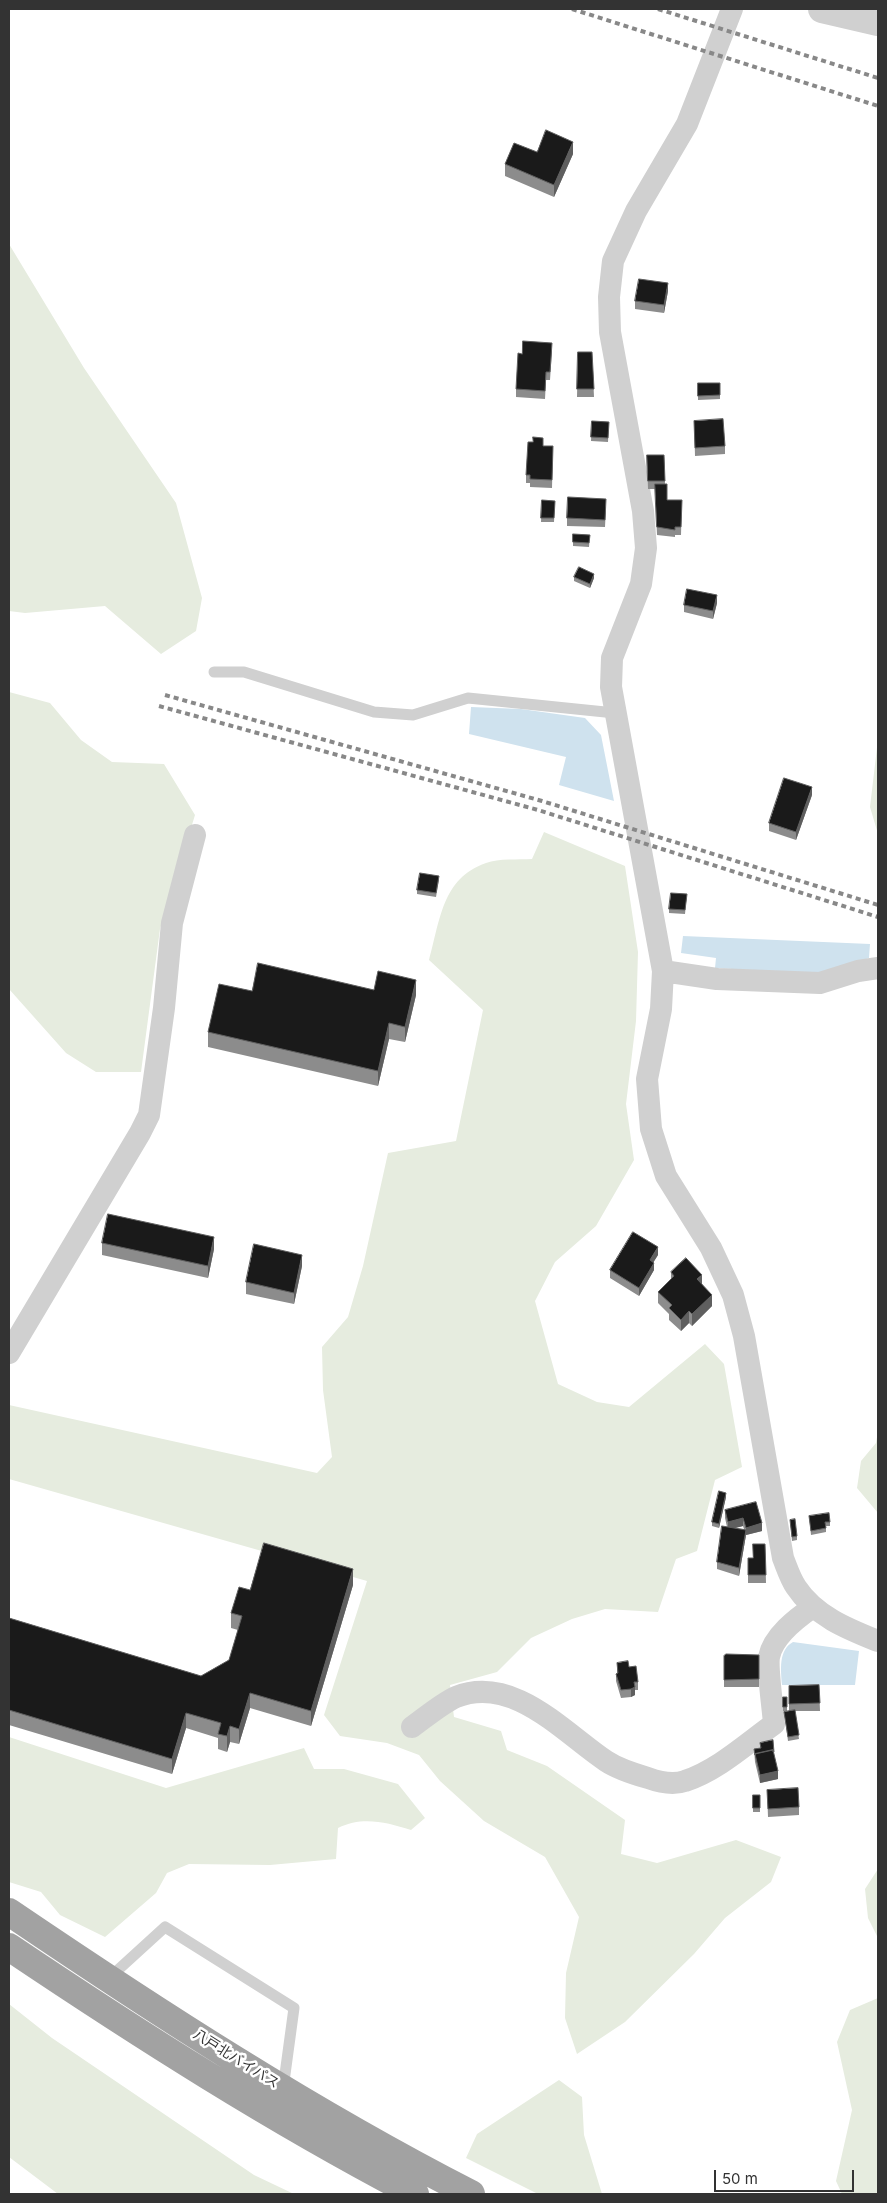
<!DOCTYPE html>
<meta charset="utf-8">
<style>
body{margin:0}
#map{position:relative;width:887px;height:2203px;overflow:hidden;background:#fff;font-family:Inter,sans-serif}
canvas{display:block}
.frame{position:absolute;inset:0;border:10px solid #333;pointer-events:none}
.scale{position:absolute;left:714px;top:2170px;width:140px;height:22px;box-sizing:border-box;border:2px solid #333;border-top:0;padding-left:6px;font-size:15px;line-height:18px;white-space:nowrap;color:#333;-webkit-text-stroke:4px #fff;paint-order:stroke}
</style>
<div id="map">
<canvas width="887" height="2203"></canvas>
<div class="frame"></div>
<div class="scale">50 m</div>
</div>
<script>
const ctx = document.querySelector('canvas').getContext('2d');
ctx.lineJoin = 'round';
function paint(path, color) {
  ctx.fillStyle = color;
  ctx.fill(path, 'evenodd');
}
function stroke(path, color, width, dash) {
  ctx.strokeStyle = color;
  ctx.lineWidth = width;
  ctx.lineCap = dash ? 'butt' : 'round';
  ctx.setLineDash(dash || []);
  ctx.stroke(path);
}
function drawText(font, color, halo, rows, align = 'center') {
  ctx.font = font + ' Inter,"Noto Sans JP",sans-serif';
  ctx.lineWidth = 5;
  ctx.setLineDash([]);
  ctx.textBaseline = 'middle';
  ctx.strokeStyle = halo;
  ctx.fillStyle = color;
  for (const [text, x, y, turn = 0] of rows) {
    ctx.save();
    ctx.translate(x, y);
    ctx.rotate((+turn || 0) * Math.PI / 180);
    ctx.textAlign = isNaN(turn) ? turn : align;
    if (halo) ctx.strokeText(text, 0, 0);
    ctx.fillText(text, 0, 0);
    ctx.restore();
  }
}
const green = new Path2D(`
 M9,244l75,124 92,135 26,95 -6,33 -35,23 -56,-48 -80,7 -16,-2z
 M9,692l41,11 31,37 31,22 52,2 31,51 -35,114 -19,143h-45l-30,-19 -57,-64z
 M878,739v95l-8,-27z
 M544,832l81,34 13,86 -2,69 -10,83 8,56 -38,66 -41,36 -20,39 23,83 39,18 32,5 76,-63 19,20 18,103 -27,13 -18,71 -21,8 -18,53 -53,-3 -33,10 -41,19 -34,34 -47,13 4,32 47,14 6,19 40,16 78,54 -4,34 36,9 79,-23 45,17 -10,25 -46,36 -31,36 -69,68 -48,32 -12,-36 1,-45 13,-56 -34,-60 -61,-36 -44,-40 -21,-26 -32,-12 -47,-7 -16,-21 43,-134 -358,-102v-74l308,68 15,-16 -9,-67 -1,-43 26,-30 15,-51 25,-113 68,-12 27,-131 -54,-50c11,-39 13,-82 57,-97 13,-5 32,-3 46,-4z
 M878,1431v82l-21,-25 4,-27 15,-18z
 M9,1737l157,51 138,-40 10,21h30l54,15 27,34 -14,12c-25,-8 -49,-14 -73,-2l-2,31 -66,6 -81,-1 -22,9 -11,20 -51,44 -45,-22 -19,-23 -32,-10z
 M878,1869v69l-10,-20 -3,-29z
 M878,1998v196h-36l-6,-13 16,-71 -15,-68 13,-32z
 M9,2004l43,34 202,137 40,19h-236l-49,-37z
 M559,2080l23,17 2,38 18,59h-64l-72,-36 11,-24z`);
const water = new Path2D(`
 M471,707l50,2 64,9 16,17 13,66 -55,-16 7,-28 -97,-23z
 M683,936l187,8 -1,14 -47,16 -107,-6 1,-10 -35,-5z
 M793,1642l66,9 -4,34h-73c-1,-14 -4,-35 11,-43z`);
const service = new Path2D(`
 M214,672h30l130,40 39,3 55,-17 147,15
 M108,1979l57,-52 129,81 -11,81`);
const minor = new Path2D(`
 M732,9l-45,115 -51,87 -23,50 -4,36 1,35 33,179 3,37 -5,36 -29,74 -1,29 52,284 -2,38 -14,70 4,50 15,47 45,72 22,47 11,41 39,222c4,10 7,20 13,29 19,29 52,42 82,54
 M663,971l54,8 103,4 38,-12 20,-3
 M9,1353l131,-220 9,-18 15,-107 8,-85 23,-88
 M412,1727c14,-10 29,-23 44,-30 57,-23 108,36 150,64 12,8 28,13 42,17 11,4 26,7 37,3 33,-11 61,-37 89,-57 -1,-15 -7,-56 -5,-67 4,-21 28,-39 44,-50`);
const tertiary = new Path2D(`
 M822,9l56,13`);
const trunk = new Path2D(`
 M9,1912c149,101 302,200 462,282
 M9,1947c131,88 266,174 406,247`);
const rail = new Path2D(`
 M572,9l306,97
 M658,9l220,69
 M165,695l377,106 336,104
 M159,706l379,104 340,107`);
const wall = new Path2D(`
 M537,152l36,2 -19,43 -49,-21v-12z
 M668,291l-4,22 -29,-4v-8z
 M552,351l-2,29h-4l-1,19 -29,-2v-8l6,-35z
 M578,352h14l2,45h-17z
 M698,383h22v16l-22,1z
 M592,421l17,1 -1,20 -17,-1z
 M694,421l31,25v8l-30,2z
 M543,446h10l-1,42 -22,-1v-4h-4v-8z
 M647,455h17l1,29 2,16h15l-1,35h-6v2l-18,-2 -2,-46h-7z
 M542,500l13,1 -1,21h-13z
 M606,507l-1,20 -38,-1v-8z
 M573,534l17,1 -1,12 -16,-1z
 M574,577l20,1 -4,10 -16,-7z
 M717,603l-4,16 -29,-7v-7z
 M812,795l-16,45 -27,-9v-8z
 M439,880l-3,17 -19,-3v-4z
 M687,894l-2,20 -16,-1v-4z
 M374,990l42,5 -11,47 -16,-3 -11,47 -170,-39v-15l44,-41z
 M102,1243l112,6 -6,29 -106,-23z
 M658,1255l-5,7 1,8 -15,26 -29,-18v-8z
 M302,1266l-8,38 -48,-10v-12z
 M671,1272l31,12 10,22 -20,20 -3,-3 -8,8 -12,-11v-6l-11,-11v-11l13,-13z
 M726,1497l-7,31 -7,-2v-4z
 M756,1502l6,29 -16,4 -7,41 -22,-7v-7l10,-35 -2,-9v-8zM743,1526l1,3 -10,-1z
 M809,1516l21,6v4h-4v6l-15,3z
 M790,1520l7,16v4l-5,1z
 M765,1544l1,39h-18v-25h5z
 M353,1585l-42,141 -61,-18 -11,36 -9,-2 -3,10 -9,-3v-11l-32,-10 -14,46 -163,-49v-107l192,58 28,-16 9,-30 -7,-2v-15l19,-23z
 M759,1655v32h-35v-31z
 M617,1663l12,4 9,15v8h-3v5l-4,2 -10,1 -5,-17v-7l1,-1z
 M819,1685l1,26h-25l4,28 -11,2 -4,-29 5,-1v-25z
 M783,1697h4v14h-4z
 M760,1743l14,9v4l4,23 -18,4 -5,-21 -1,-13 6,-1z
 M767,1790l32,17v8l-31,2z
 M753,1795h7v17h-7z`);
const shadedWall = new Path2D(`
 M573,142v12l-19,43v-12z
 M668,283v8l-4,22v-8z
 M594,574v4l-4,10v-4z
 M717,595v8l-4,16v-8z
 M812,787v8l-16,45v-8z
 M416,980v15l-11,47v-15z
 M389,1023v16l-11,47v-15z
 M214,1237v12l-6,29v-12z
 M658,1247v8l-8,13v-8z
 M302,1255v11l-8,38v-11z
 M654,1263v7l-15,26v-8z
 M702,1275v11l-5,-7z
 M712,1295v11l-20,20v-12z
 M689,1311v12l-8,8v-11z
 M726,1493v4l-7,31v-4z
 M743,1518v8l-15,4v-8z
 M762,1523v8l-16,4 -7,41v-8l7,-36v-4z
 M353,1569v16l-42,141v-15z
 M635,1687v8l-4,2v-8z
 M250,1693v15l-11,36v-15z
 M186,1713v15l-14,46v-15z
 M230,1726v16l-3,10v-16z
 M778,1771v8l-18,4v-8z`);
const building = new Path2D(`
 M546,130l27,12 -19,43 -49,-21 9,-21 23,9z
 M639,279l29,4 -4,22 -29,-4z
 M523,341l29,2 -2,29h-4l-1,19 -29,-2 2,-36 4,1z
 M578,352h14l2,37h-17z
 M698,383h22v12l-22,1z
 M723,419l2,27 -30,2 -1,-27z
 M592,421l17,1 -1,16 -17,-1z
 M533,437l10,1v8h10l-1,34 -22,-1v-4h-4l2,-33h5z
 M647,455h17l1,26h-17z
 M655,484h12v16h15l-1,27h-6v3l-18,-3z
 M568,497l38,2 -1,21 -38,-2z
 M542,500l13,1 -1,17h-13z
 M573,534l17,1 -1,8 -16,-1z
 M579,567l15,7 -4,10 -16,-7z
 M687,589l30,6 -4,16 -29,-6z
 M784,778l28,9 -16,45 -27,-9z
 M420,873l19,3 -3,17 -19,-3z
 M671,893l16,1 -2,16 -16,-1z
 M258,963l116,27 4,-19 38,9 -11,47 -16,-4 -11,48 -170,-39 11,-48 33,7z
 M108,1214l106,23 -6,29 -106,-23z
 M633,1232l25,15 -8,13 4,3 -15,25 -29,-18z
 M254,1244l48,11 -8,38 -48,-11z
 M686,1258l16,17 -5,4 15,16 -20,19 -3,-3 -8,9 -12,-12 3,-3 -14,-13 16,-16 -3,-4z
 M719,1491l7,2 -7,31 -7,-2z
 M756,1502l6,21 -16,5 -3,-10 -15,4 -3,-12z
 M829,1513l1,9h-5l1,6 -15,3 -2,-15z
 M795,1519l2,17 -5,1 -2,-17z
 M722,1526l24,4 -7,38 -22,-6z
 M264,1543l89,26 -42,142 -61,-18 -11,36 -9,-3 -3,10 -9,-2 3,-11 -35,-10 -14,46 -163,-49v-92l192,58 28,-16 13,-44 -11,-3 8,-26 11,3z
 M753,1544h12l1,31h-18v-17h5z
 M726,1654l33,1v24l-35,1v-24z
 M628,1661l1,6 7,-1 2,16h-4l1,5 -4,2 -10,1 -5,-16 2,-1 -1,-10z
 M819,1685l1,18 -31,1v-18z
 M783,1697h4v10h-4z
 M795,1710l4,25 -11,2 -4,-25z
 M773,1740l1,12h-1v-2l-18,4v1l-1,-6 7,-1 -1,-5z
 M773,1750l5,21 -18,4 -5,-21z
 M798,1788l1,19 -31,2 -1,-19z
 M753,1795h7v13h-7z`);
const streetNames = [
 ["八戸北バイパス",236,2059,32]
];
paint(green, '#e6ecdf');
paint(water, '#cfe2ee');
stroke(service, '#d0d0d0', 11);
stroke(minor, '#d0d0d0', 22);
stroke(tertiary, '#d0d0d0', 28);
stroke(trunk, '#a2a2a2', 28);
stroke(rail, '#888', 4, [5, 4]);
paint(wall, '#8c8c8c');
paint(shadedWall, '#5f5f5f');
paint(building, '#1a1a1a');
stroke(building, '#5f5f5f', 1);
drawText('14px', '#333', '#fff', streetNames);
</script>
